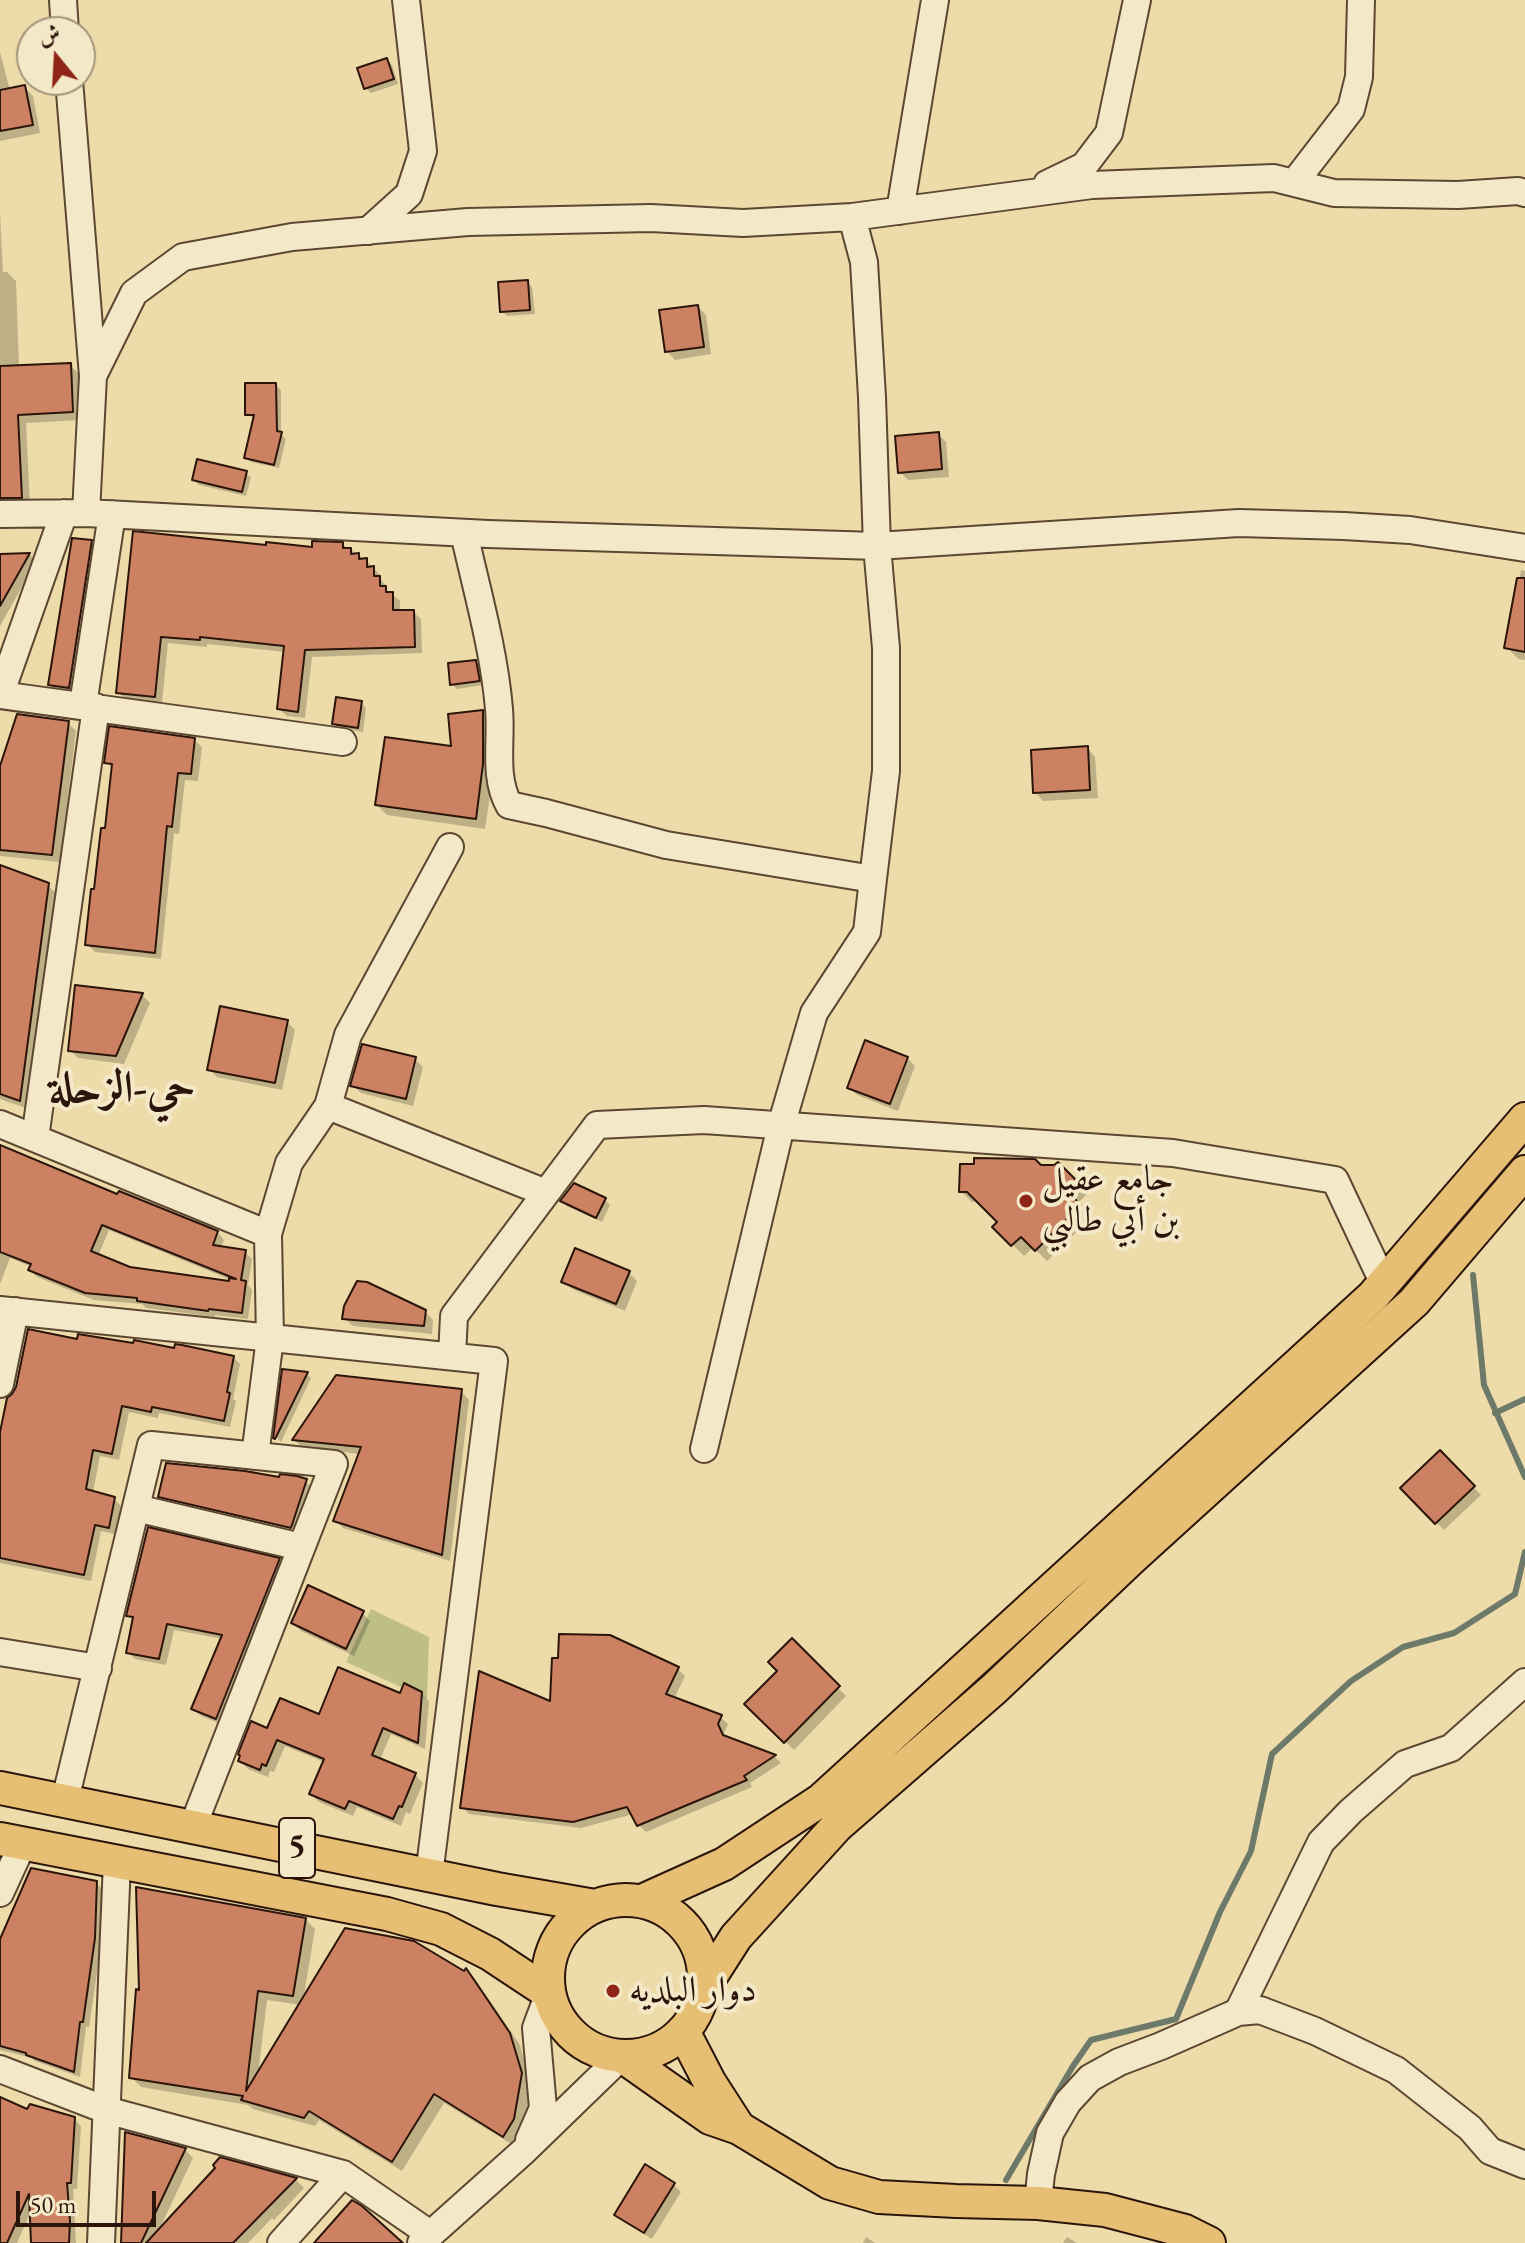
<!DOCTYPE html>
<meta charset="utf-8">
<style>
body{margin:0}
#map{position:relative;width:1525px;height:2243px;overflow:hidden;background:#eddca9;font-family:"EB Garamond",Amiri,serif}
canvas{display:block}
.north{position:absolute;left:16px;top:16px;width:80px;height:80px;box-sizing:border-box;background:#f3e8c7;border:2px solid #a3947c;border-radius:50%;rotate:342deg;font-size:22px;font-weight:700;line-height:32px;text-align:center;color:#2b150b}
.north::after{content:'';display:block;margin:auto;width:28px;height:36px;background:#8f2418;clip-path:polygon(50% 0,100% 100%,50% 72%,0 100%)}
.scale{position:absolute;left:16px;top:2191px;width:140px;height:36px;box-sizing:border-box;border:4px solid #2b150b;border-top:0;padding-left:10px;font-size:24px;line-height:28px;white-space:nowrap;color:#2b150b;-webkit-text-stroke:6px #f3e8c7;paint-order:stroke}
</style>
<div id="map">
<canvas width="1525" height="2243"></canvas>
<div class="north">ش</div>
<div class="scale">50 m</div>
</div>
<script>
const ctx = document.querySelector('canvas').getContext('2d');
ctx.lineJoin = 'round';
function paint(path, color) {
  ctx.fillStyle = color;
  ctx.fill(path, 'evenodd');
}
function stroke(path, color, width, dash) {
  ctx.strokeStyle = color;
  ctx.lineWidth = width;
  ctx.lineCap = dash ? 'butt' : 'round';
  ctx.setLineDash(dash || []);
  ctx.stroke(path);
}
function drawText(font, color, halo, rows, align = 'center') {
  ctx.font = font + ' "EB Garamond",Amiri,serif';
  ctx.lineWidth = 8;
  ctx.setLineDash([]);
  ctx.textBaseline = 'middle';
  ctx.strokeStyle = halo;
  ctx.fillStyle = color;
  for (const [text, x, y, turn = 0] of rows) {
    ctx.save();
    ctx.translate(x, y);
    ctx.rotate((+turn || 0) * Math.PI / 180);
    ctx.textAlign = isNaN(turn) ? turn : align;
    if (halo) ctx.strokeText(text, 0, 0);
    ctx.fillText(text, 0, 0);
    ctx.restore();
  }
}
const green = new Path2D(`
 M371,1609l58,28 -2,62 -81,-37z`);
const shadow = new Path2D(`
 M0,52l10,38 14,-3 9,9 7,37 -40,8z
 M387,60l5,5 6,19 -27,9 -5,-5z
 M0,213l3,59h4l9,9 3,87 51,-3 9,9 2,46 -55,3 4,83 -30,4z
 M527,282l5,5 3,27 -28,2 -5,-5z
 M698,307l8,8 5,39 -36,6 -8,-9z
 M276,385l5,5v45l5,4 -7,29 -28,-6 -5,-5 9,-38 -8,-5z
 M938,434l8,8 3,35 -41,3 -8,-8z
 M246,473l5,5 -5,18 -47,-11 -5,-5z
 M134,534l134,13 46,2 28,-5 24,16 15,16v4l6,6v4l13,11v11h13l8,7 1,34 -110,4 -7,61 -18,-2 -8,-7 7,-57 -79,-8v3l-39,-4 -6,60 -36,-3 -8,-8z
 M91,542l8,8 -22,145 -20,-3 -7,-7z
 M30,555l6,7 -36,64v-70z
 M1521,570l4,1v89l-7,-1 -11,-12z
 M475,662l5,5 3,18 -26,4 -5,-5z
 M361,703l5,5 -3,24 -24,-4 -5,-5z
 M482,712l11,11v53l-8,53 -98,-14 -10,-10 77,-57z
 M68,723l8,8 -16,131 -60,-6v-84z
 M194,740l8,7 -4,34 -13,-1 -6,54 -5,-1 -13,126 -66,-7 -8,-8 20,-114 6,-61 -7,-7z
 M1087,748l8,9 3,41 -55,3 -8,-9z
 M0,867l47,18 11,10 -29,214 -29,-10z
 M142,995l8,8 -26,61 -46,-6 -8,-8z
 M287,1022l8,8 -13,60 -65,-13 -8,-8z
 M907,1058l8,8 -17,45 -41,-16 -8,-8z
 M415,1059l8,8 -10,39 -52,-13 -8,-8z
 M0,1148l118,48 99,36 7,8 -4,8 25,4 7,7 -4,26 4,5 -4,29 -33,-4v2l-69,-9 -4,-4 -48,-4 -57,-23 -7,-7 2,-3 -22,-9 -10,26zM109,1230l127,52 -107,-13 -31,-13z
 M1058,1164l29,30 -10,10 14,14 -44,43 -14,-14 -9,9 -29,-29 5,-5 -20,-20h-8l-11,-11 79,-24z
 M605,1200l5,5 -8,17 -35,-16 -5,-5z
 M629,1273l8,8 -12,30 -53,-22 -8,-8z
 M425,1312l8,8 -1,14 -79,-8 -9,-8z
 M79,1341l154,16 7,7 -7,35 3,2 -6,26 -71,-14 -1,5 -29,-6 -10,48 -19,-4 -7,37 21,6 7,7 -6,28 -14,-3 -10,50 -91,-18v-125z
 M307,1374l4,4 -30,64 -5,-5z
 M461,1391l8,9 -19,161 -107,-33 -8,-8 25,-66 -58,-7 -8,-7z
 M1440,1453l41,42 -37,35 -41,-42z
 M305,1481l9,8 -13,40 -134,-32v4l133,31 -1,3 -131,-31 -8,-8z
 M279,1560l7,7 -63,158 -22,-9 -7,-7 29,-70 -49,-9 -8,35 -31,-6 -7,-7 6,-31 -6,-6z
 M362,1613l8,8 -16,35 -53,-25 -8,-8z
 M792,1641l54,55 -52,54 -47,-46 33,-33z
 M678,1669l7,7 -11,23 46,18 8,7 -5,12 52,21 6,6 -31,20 2,4 -106,45 -7,-7 -6,-11 -52,14 -112,-14 -7,-7 90,-103z
 M421,1693l8,8 -4,48 -34,-15 -11,26 35,15 8,8 -13,31 -4,-2 -5,14 -44,-19 -4,9 -34,-14 -8,-8 13,-32 -39,-16 -11,26 -4,-1 -2,6 -20,-8 -8,-8 28,-30 133,-36z
 M96,1883l7,7 -2,56 -12,81h-3l-6,50 -45,-16 -3,-3 -32,-8v-106z
 M305,1919l10,10 -12,72 161,-27 2,-3 10,9 44,65 11,40 -7,44 -11,16 -69,-42 -42,68 -83,-51 -4,6 -62,-17 -5,-4 -107,-18 -10,-10zM267,2000l34,5 -43,70z
 M0,2099l28,13 46,7 7,7 -4,63h-4l3,54h-43l-1,-34 -15,34h-17z
 M126,2134l59,16 8,8 -35,74 60,-64 2,-8 76,20 8,8 -30,32 -2,-2 -24,25h-125z
 M673,2184l8,8 -29,47 -28,-17 -8,-8z
 M866,2237l9,6h-12z
 M1067,2237l10,6h-14z`);
const stream = new Path2D(`
 M1473,1275l11,110 41,92
 M1495,1413l30,-14
 M1006,2180l67,-114 18,-26 85,-21 44,-107 31,-61 21,-97 79,-73 52,-34 51,-14 61,-39 10,-42`);
const building = new Path2D(`
 M387,58l7,21 -30,10 -7,-21z
 M25,85l8,40 -33,6v-41z
 M528,280l2,30 -30,2 -2,-30z
 M698,305l6,42 -39,5 -6,-42z
 M71,363l2,49 -55,3 4,83h-22v-132z
 M245,383h31l1,48 5,1 -8,33 -30,-7 10,-43h-9z
 M939,432l3,37 -44,4 -3,-37z
 M197,459l50,12 -5,21 -50,-12z
 M133,531l133,14v-3l46,5v-6l31,1v6h8v6l8,-1v6l8,-1v9l7,-1v10h6v10h6v6h7v18h21l1,37 -110,3 -7,62 -21,-3 7,-63 -84,-9v3l-39,-3 -6,60 -39,-4z
 M72,538l20,2 -23,148 -21,-3z
 M30,553l-30,53v-52z
 M1517,578h8v74l-21,-4z
 M476,660l4,21 -30,4 -2,-22z
 M336,697l26,4 -4,27 -26,-4z
 M483,710v54l-7,55 -101,-14 10,-68 66,9 -3,-32z
 M17,714l52,7 -17,134 -52,-5v-84z
 M109,726l86,12 -4,36 -13,-1 -6,54 -5,-1 -12,127 -70,-8 6,-56h3l7,-61h4l7,-64 -8,-1z
 M1088,746l2,44 -57,3 -2,-43z
 M0,865l49,18 -29,218 -20,-7z
 M75,985l68,8 -27,63 -48,-5z
 M220,1006l68,14 -13,63 -68,-13z
 M865,1040l43,17 -18,47 -43,-16z
 M362,1044l54,13 -10,42 -56,-13z
 M0,1145l117,49 2,-3 99,40 -5,14 33,5 -5,30 5,1 -4,32 -33,-4 -1,2 -71,-10v-3l-52,-5 -57,-23 3,-6 -31,-12zM102,1225l37,15 97,39 -7,-1v3l-99,-14 -39,-16z
 M974,1158l61,1 6,6h13l4,-3 19,19 -10,10 14,14 -46,46 -14,-14 -10,9 -19,-19 5,-5 -30,-30h-8l1,-28h14z
 M574,1183l32,15 -10,20 -36,-17z
 M575,1248l55,23 -14,33 -55,-22z
 M357,1281l10,1 59,28 -2,16 -82,-7 2,-13z
 M28,1329l49,10 1,-5 55,9 1,-3 40,8 1,-4 7,1 52,11 -7,36 3,1 -6,28 -72,-14 -1,5 -29,-6 -10,48 -19,-4 -7,39 29,8 -6,31 -14,-3 -11,50 -84,-17v-126l7,-34 5,-4 4,-7z
 M282,1369l26,3 -33,67 -2,-1z
 M336,1375l126,14 -20,166 -109,-34 28,-74 -69,-7z
 M1440,1450l35,36 -40,38 -35,-36z
 M166,1463l79,8 34,6 1,-3 17,2 10,3 -16,49 -133,-31z
 M148,1527l132,31 -64,161 -25,-10 31,-74 -55,-11 -8,35 -33,-6 7,-36 -7,-1z
 M308,1585l56,26 -18,38 -55,-26z
 M559,1634l51,1 69,32 -13,27 56,21 -4,9 5,11 53,20 -32,21 3,4 -110,46 -10,-19 -54,15 -113,-14 19,-137 71,30 2,-43h6z
 M792,1638l48,48 -56,57 -40,-39 33,-33 -9,-9z
 M338,1667l62,26 4,-10 18,9 -4,51 -35,-15 -11,27 44,18 -14,34 -3,-1 -6,13 -44,-18 -4,8 -36,-15 15,-35 -47,-19 -11,26 -4,-2 -2,6 -22,-9 2,-5 -2,-2 13,-33 16,7 13,-30 39,16z
 M31,1868l66,13 -2,57 -12,84h-3l-6,50 -48,-17v-2l-26,-7v-107z
 M136,1887l170,31 -13,78 -35,-5 -12,100 99,-163 69,13 50,30 2,-3 44,65 12,40 -8,46 -11,18 -69,-43 -42,68 -83,-51 -5,7 -63,-18 2,-4 -114,-18 7,-89 3,1z
 M0,2097l27,12 3,-5 45,13 -4,66h-4l3,38 -1,22h-38l-2,-49 -22,49h-7z
 M125,2132l61,16 -45,95h-20z
 M220,2157l77,21 -64,65h-87l69,-75 -2,-3z
 M645,2164l30,19 -31,50 -30,-18z
 M352,2200l10,6 41,37h-89z`);
const minor = new Path2D(`
 M63,0l2,32
 M69,80l24,296 -7,137
 M1294,183l57,-74 8,-32 2,-77
 M1047,184l37,-18 25,-33 28,-133
 M900,211l35,-211
 M852,217l240,-32 182,-7 60,15 124,2 60,-4 7,2
 M368,231l41,-37 14,-43 -17,-151
 M93,376l41,-83 49,-36 109,-20 176,-15 183,-4 92,5 109,-6 12,45 8,135 5,149 9,102v123l-13,108 -6,53 -53,81 -33,113 -77,323
 M0,514l86,-1 402,21 389,12 362,-23 105,3 66,4 115,18
 M464,533c13,58 30,117 35,176 3,32 -6,67 10,96l37,8 120,32 207,34
 M0,695l343,47
 M0,695l64,-182
 M83,705l29,-191
 M328,1106l218,87
 M0,1124l268,110
 M35,1138l61,-431
 M0,1310l494,51 -65,514
 M452,1356l2,-40 143,-191 107,-5 469,33 162,27 49,104
 M0,1384l15,-73
 M255,1456l15,-118 -2,-104 21,-71 39,-57 20,-71 102,-188
 M136,1508l165,39
 M0,1652l98,16
 M65,1800l86,-355 183,19 -141,362
 M0,1893l23,-50
 M1238,2012l83,-170 30,-31 54,-47 46,-16 74,-66
 M0,2069l106,41 237,64 87,60
 M529,2140l14,-32 -7,-80 13,-35
 M1038,2203l3,-29 9,-41 18,-31 22,-24 29,-16 42,-16 77,-34 22,-2 55,21 81,39 74,58 20,23 35,14
 M101,2243l16,-381
 M281,2243l62,-69
 M421,2243l104,-93 97,-94`);
const major = new Path2D(`
 M0,1788l497,101 98,17
 M0,1839l387,75 54,15 49,25 59,39
 M548 1978a78 78 0 1 1 156 0a78 78 0 1 1-156 0Z
 M642,1901l82,-37 97,-64 552,-504 152,-177
 M704,1987l32,-50 101,-111 157,-137 137,-130 283,-257 111,-130
 M683,2031l27,52 29,45
 M622,2056l88,62 29,10 91,55 49,14 77,4 82,2 67,7 80,21 24,12`);
const markers = [
 [1026,1201,8,"#8f2418"],
 [613,1991,8,"#8f2418"]
];
const shields = [
 [297,1848,36]
];
const shieldNames = [
 ["5",297,1848]
];
const poiNames = [
 ["جامع عقيل",1042,1180],
 ["بن أبي طالبي",1042,1221],
 ["دوار البلديه",629,1991]
];
const districtNames = [
 ["حي-الزحلة",122,1090]
];
paint(green, '#bdbf85');
paint(shadow, '#0003');
stroke(stream, '#6d7969', 6);
paint(building, '#cc8262');
stroke(building, '#2b150b', 2);
stroke(minor, '#5c4732', 30);
stroke(major, '#2b150b', 36);
stroke(minor, '#f3e8c7', 26);
stroke(major, '#e6be74', 32);
for (const [x, y, r, color] of markers) {
  const dot = new Path2D();
  dot.arc(x, y, r, 0, 2 * Math.PI);
  ctx.fillStyle = color;
  ctx.fill(dot);
  stroke(dot, '#f3e8c7', 3);
}
for (const [x, y, w] of shields) {
  const box = new Path2D();
  box.roundRect(x - w / 2, y - 30, w, 60, 6);
  ctx.fillStyle = '#f3e8c7';
  ctx.fill(box);
  stroke(box, '#2b150b', 2);
}
drawText('bold 34px', '#2b150b', null, shieldNames);
drawText('36px', '#2b150b', '#f3e8c7', poiNames, 'left');
drawText('bold 44px', '#2b150b', '#f3e8c7', districtNames);
</script>
